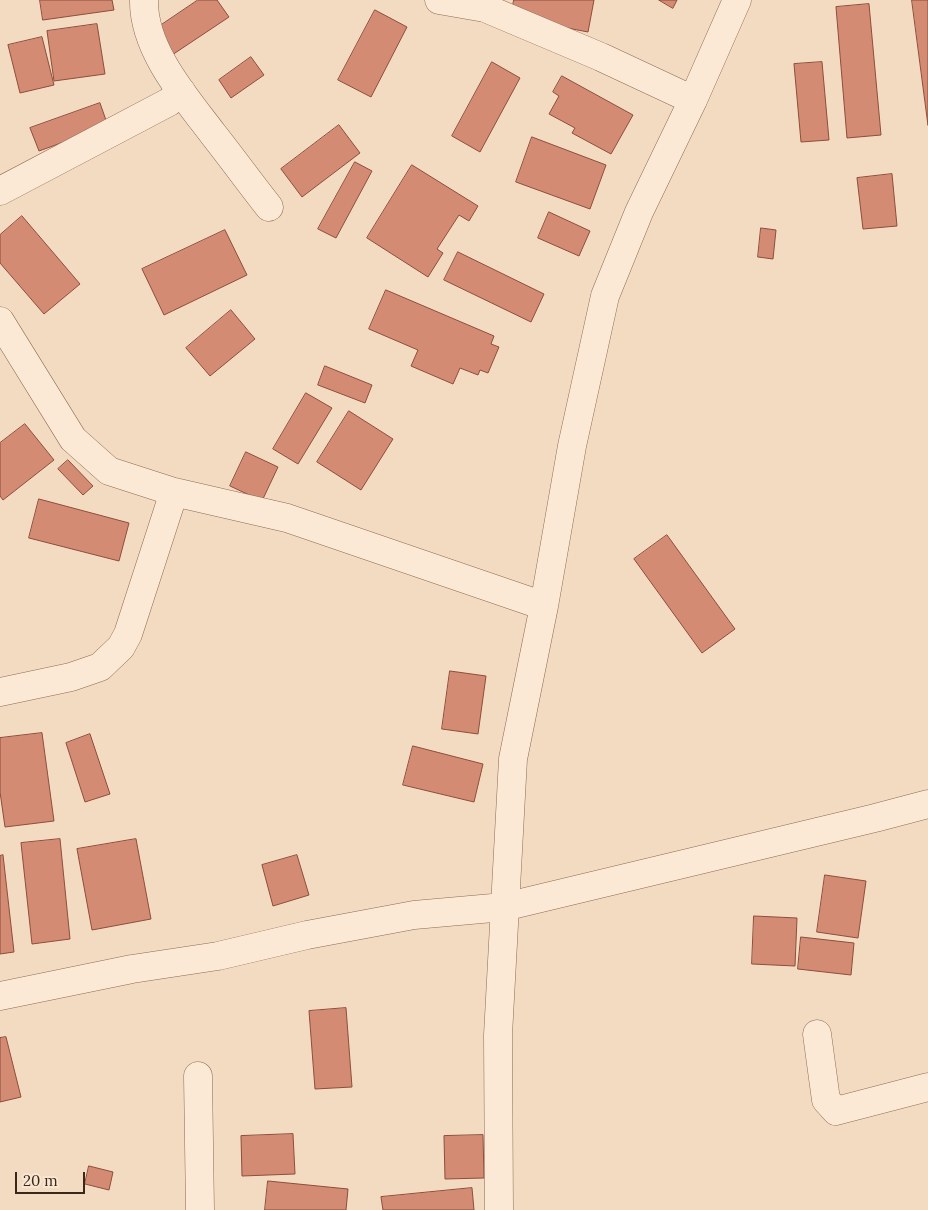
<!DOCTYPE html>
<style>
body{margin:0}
#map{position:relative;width:928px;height:1210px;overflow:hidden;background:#f2dbc0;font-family:Lora,serif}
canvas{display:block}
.scale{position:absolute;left:15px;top:1172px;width:70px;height:22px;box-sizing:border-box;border:2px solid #3b261c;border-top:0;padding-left:6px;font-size:15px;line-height:18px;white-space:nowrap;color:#3b261c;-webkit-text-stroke:4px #f8e6d1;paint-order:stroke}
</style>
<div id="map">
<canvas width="928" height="1210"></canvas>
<div class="scale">20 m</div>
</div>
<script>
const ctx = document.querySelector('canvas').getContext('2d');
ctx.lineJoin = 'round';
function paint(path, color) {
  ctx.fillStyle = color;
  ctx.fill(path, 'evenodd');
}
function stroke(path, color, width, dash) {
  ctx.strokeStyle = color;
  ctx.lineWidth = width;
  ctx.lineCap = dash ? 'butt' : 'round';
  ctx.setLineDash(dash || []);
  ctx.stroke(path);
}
const building = new Path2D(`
 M40,0h72l2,10 -71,10z
 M198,0h19l12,17 -57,38 -18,-25z
 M514,0h80l-6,32 -77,-15z
 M659,0h18l-4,8z
 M912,0h16v125z
 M869,4l12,131 -34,3 -11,-131z
 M375,10l32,17 -36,70 -33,-17z
 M97,24l8,50 -51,7 -7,-50z
 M42,37l12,48 -34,8 -12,-48z
 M251,57l13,18 -33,23 -12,-18z
 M492,62l28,16 -40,74 -28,-16z
 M822,62l7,78 -28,2 -7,-78z
 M562,76l71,39 -22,39 -39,-21 3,-5 -26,-14 10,-18 -6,-4z
 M100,103l8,23 -69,25 -9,-23z
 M339,125l21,28 -58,44 -21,-28z
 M532,137l74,28 -16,44 -74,-27z
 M355,162l17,9 -36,67 -18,-9z
 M412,165l66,41 -9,15 -10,-6 -22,34 6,4 -15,24 -61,-39z
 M892,174l5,52 -34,3 -6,-51z
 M549,212l41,19 -11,25 -41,-18z
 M22,216l58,68 -36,30 -44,-51v-28z
 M761,228l15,2 -3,29 -15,-2z
 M225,230l22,45 -83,40 -22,-46z
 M458,252l86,42 -13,28 -87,-42z
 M386,290l108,46 -3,8 8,3 -11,26 -8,-3 -2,5 -18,-7 -7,16 -42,-18 7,-16 -49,-21z
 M231,310l24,29 -45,37 -24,-28z
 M325,366l47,19 -7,18 -47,-18z
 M306,393l26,15 -34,56 -25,-15z
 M349,411l44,28 -32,51 -44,-28z
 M25,424l29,36 -51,40 -3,-4v-53z
 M246,452l32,15 -16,34 -32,-15z
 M68,460l25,26 -10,9 -25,-26z
 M39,499l90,24 -10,38 -90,-23z
 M667,535l68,94 -33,24 -68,-94z
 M450,671l36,5 -8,58 -36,-5z
 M42,733l12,88 -49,6 -5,-35v-54z
 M90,734l20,60 -25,8 -19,-59z
 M413,746l70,18 -9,38 -71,-17z
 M60,839l10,100 -38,5 -11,-101z
 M136,839l15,80 -59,11 -15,-81z
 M3,855l11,97 -14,2v-98z
 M297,855l12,40 -36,11 -11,-41z
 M825,875l41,6 -8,57 -41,-6z
 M754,916l43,2 -2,48 -43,-2z
 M801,937l53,6 -3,32 -53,-6z
 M346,1008l6,79 -37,2 -6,-78z
 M6,1037l15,60 -21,5v-64z
 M293,1134l2,40 -53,2 -1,-40z
 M483,1135l1,43 -39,1 -1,-43z
 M89,1166l24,6 -4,18 -24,-6z
 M268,1181l80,8 -2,21h-81z
 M472,1188l2,22h-91l-2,-13z`);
const minor = new Path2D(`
 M144,0c-1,49 41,97 69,134 19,24 37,49 56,73
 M439,0l46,8 116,49 92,43
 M0,191l169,-89 12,-11
 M0,321l73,118 36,32 65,21 113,26 257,88
 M0,692l71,-15 29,-10 21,-20 7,-13 46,-142
 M0,996l132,-27 86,-13 89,-21 107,-20 90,-8 371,-89 53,-14
 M817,1034l9,66 10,11 92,-24
 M198,1076l2,134
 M499,1210l-1,-175 15,-276 31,-153 28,-160 33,-150 34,-84 54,-112 44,-100`);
paint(building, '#d38b73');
stroke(building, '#8e4d3a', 1);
stroke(minor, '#8d6a56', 29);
stroke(minor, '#fce9d5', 28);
</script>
